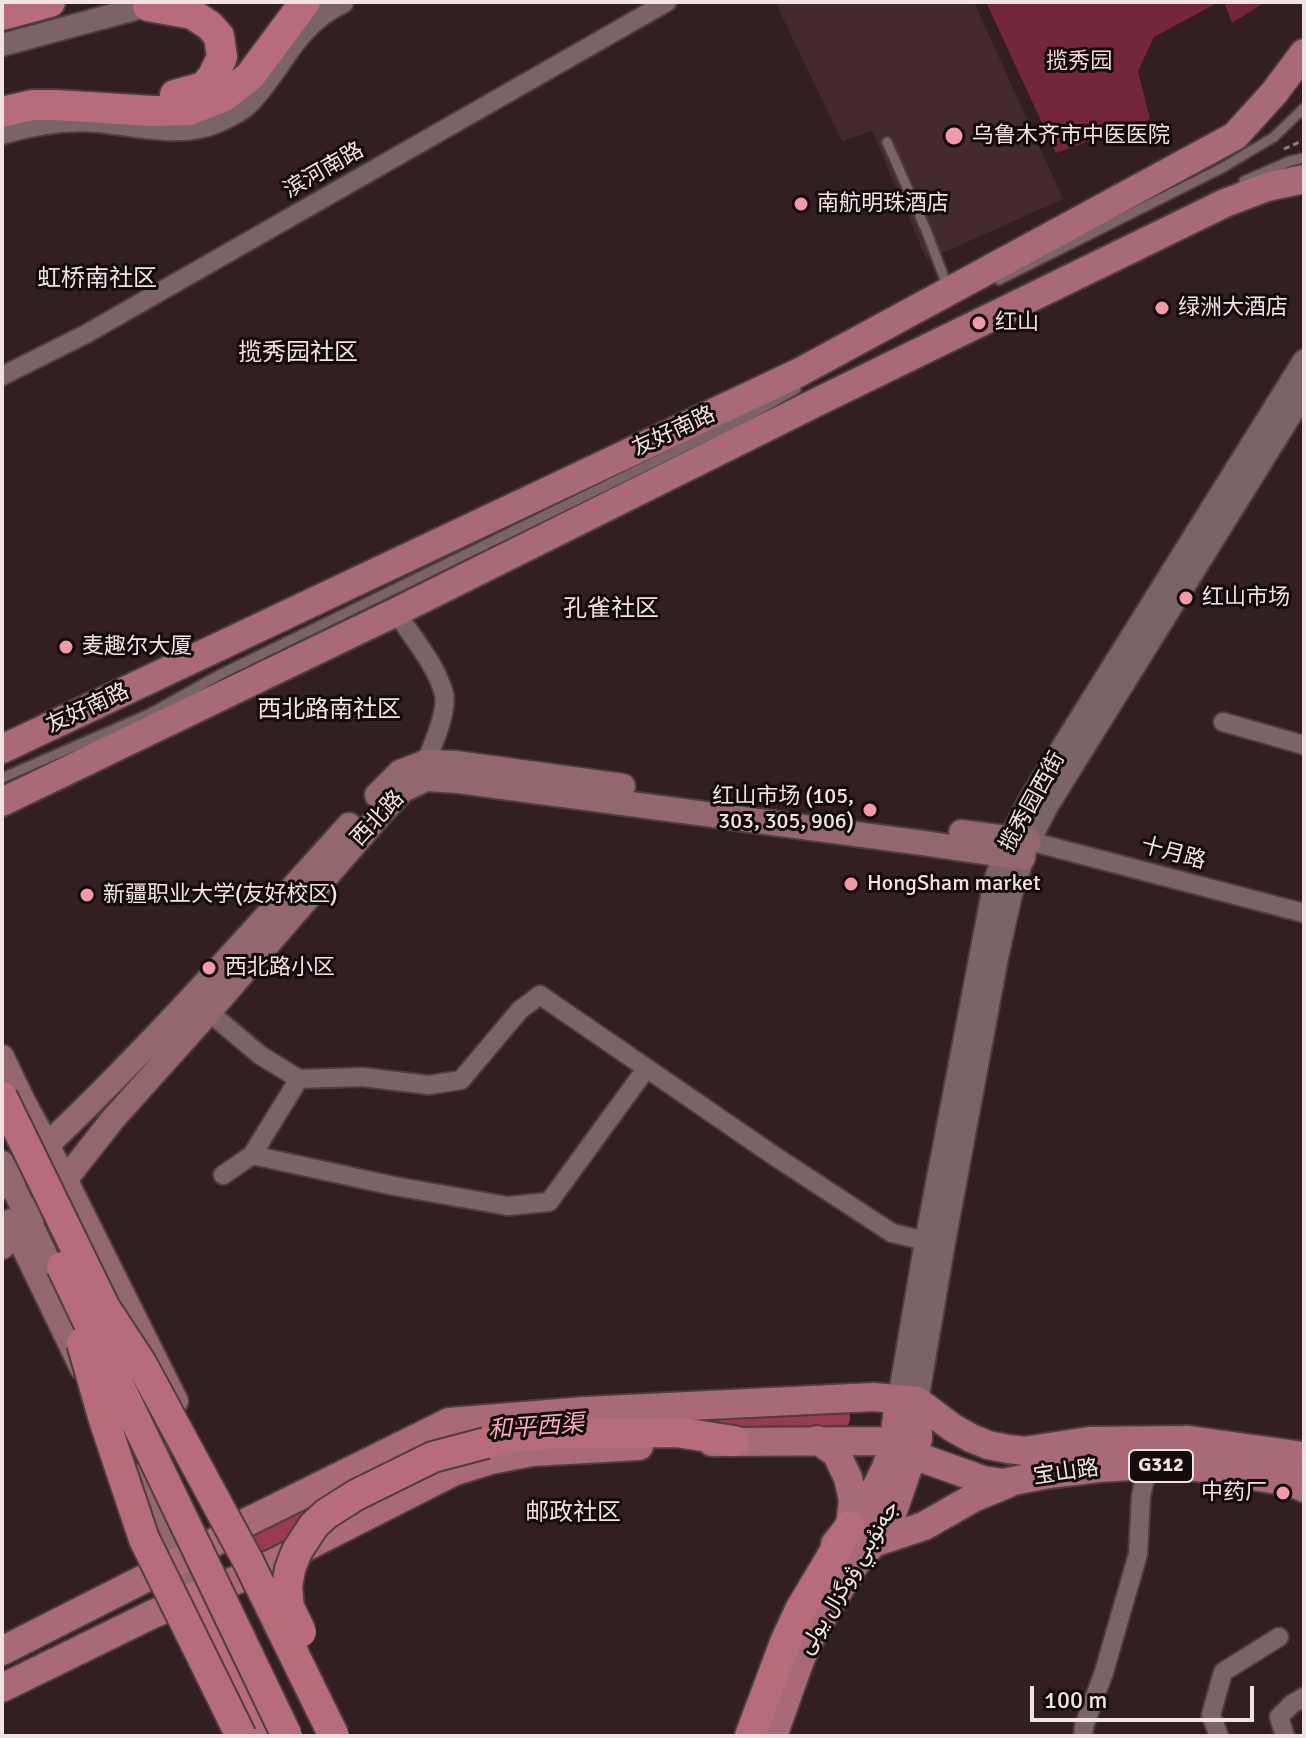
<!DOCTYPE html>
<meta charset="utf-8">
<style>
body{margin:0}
#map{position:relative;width:1306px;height:1738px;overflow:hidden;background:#331e22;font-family:Signika,sans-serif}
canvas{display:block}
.frame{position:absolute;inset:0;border:4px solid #f1e2e4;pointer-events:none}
.scale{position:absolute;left:1030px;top:1686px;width:224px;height:36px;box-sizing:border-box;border:4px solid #f1e2e4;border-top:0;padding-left:10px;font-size:24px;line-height:28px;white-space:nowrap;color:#f1e2e4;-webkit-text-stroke:6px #140b0d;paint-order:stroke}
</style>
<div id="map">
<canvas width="1306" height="1738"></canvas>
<div class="frame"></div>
<div class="scale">100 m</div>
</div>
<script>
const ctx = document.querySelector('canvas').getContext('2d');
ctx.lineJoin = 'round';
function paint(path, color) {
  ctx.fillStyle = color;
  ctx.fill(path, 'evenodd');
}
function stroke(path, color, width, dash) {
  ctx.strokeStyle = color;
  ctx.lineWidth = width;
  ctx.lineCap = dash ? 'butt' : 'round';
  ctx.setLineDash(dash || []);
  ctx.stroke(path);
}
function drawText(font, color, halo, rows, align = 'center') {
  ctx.font = font + ' Signika,Vazirmatn,"Noto Sans SC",sans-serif';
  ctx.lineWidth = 6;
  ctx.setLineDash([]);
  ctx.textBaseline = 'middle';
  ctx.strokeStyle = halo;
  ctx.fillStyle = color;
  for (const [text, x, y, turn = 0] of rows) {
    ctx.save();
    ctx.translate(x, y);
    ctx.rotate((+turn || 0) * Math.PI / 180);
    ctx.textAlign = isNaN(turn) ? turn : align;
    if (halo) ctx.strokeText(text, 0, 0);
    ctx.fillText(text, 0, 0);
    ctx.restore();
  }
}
const built = new Path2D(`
 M775,2h199l89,197 -136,61 -55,-129 -30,10z`);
const green = new Path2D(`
 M986,2h233l-65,35 -16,34 12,48 -94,34z
 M1224,2h41l-33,21z`);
const river = new Path2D(`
 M668,1422l169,-4
 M262,1539l69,-36`);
const path = new Path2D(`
 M1284,149l20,-9`);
const service = new Path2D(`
 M887,142l39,88 22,58
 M1244,181l46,-20 14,-3
 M999,280l223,-112 52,-31 30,-29
 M2,778l149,-65 70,-39 525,-257 50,-28`);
const minor = new Path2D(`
 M2,376l84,-42 581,-332
 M396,612c16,25 40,52 48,82 4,19 -14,59 -23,77
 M1223,722l81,23
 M1029,841l275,72
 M202,1006l58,49 39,24 63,-2 67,8 32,-5 59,-70 20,-15 233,160 119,78 34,8
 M252,1155l142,31 114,20 41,-4 97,-133
 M223,1175l29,-20 47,-76
 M1083,1736l1,-10 20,-54 34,-118 3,-58 7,-31
 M1219,1736l-8,-21 12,-43 56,-35
 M1285,1736l-6,-19 13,-13 12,-7`);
const tertiary = new Path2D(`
 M2,45l159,-43
 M2,133c32,-10 64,-15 97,-12 39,4 84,17 121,-1 9,-4 20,-9 27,-16 36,-36 45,-78 95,-102
 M899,1399l27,-158 69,-360 15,-42 21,-41 273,-437
 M917,1401l27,-159 53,-285 14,-63 12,-36 6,-17 18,-35 257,-413`);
const secondary = new Path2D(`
 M377,795l23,-23 26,-10 30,1 167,23
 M961,832l68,9
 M2,1057l21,44 42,78 111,222
 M2,1163l60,128
 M2,1187c124,-112 235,-238 347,-362
 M11,1221l71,147
 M2,1247l52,-53 59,-75 96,-107 176,-203 18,-19 23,-11 32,2 465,62 100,15
 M135,1476l59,121`);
const primary = new Path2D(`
 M2,749l798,-377 435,-236 39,-43 30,-40
 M2,802l394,-190 421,-210 408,-199 42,-16 37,-8
 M817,1440l19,13 12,25 5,22 -3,26
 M712,1442l172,-1 29,14 70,25 20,3 46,-9 50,-6 49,-3 48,2 94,15 14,6
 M873,1543l51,-17 49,-28 34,-14
 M835,1544c24,-29 51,-63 59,-102 2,-14 3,-29 5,-43
 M2,1651l187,-95 31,-17 15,-11 214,-106 136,-11 289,-14 43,4 36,27 18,10 17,7 20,4 16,2 65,-10 100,-1 108,15 7,3
 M2,1688l151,-74 103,-42 197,-100 38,-12 41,-8 107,-6
 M773,1736l27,-76 13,-28 42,-68 18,-21 19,-29 26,-75 -1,-38`);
const trunk = new Path2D(`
 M148,6l44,8 17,11 10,11 3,21 -9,19 -9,11 -29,8
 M2,15l48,-13
 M2,112l30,-7h23l97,6 37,-1 34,-13 27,-21 55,-74
 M486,1443l29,-7 27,-2 134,-2 58,9
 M194,1597l67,139
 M750,1736l36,-96 14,-30 50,-84`);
const trunkBridge = new Path2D(`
 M2,1097l103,211 36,55 107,198 86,175
 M62,1267l225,469
 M82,1343l22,77 40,119 97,197
 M301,1632l-12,-25 -2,-20 3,-18 7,-18 17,-26 12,-11 30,-19 77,-38 53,-14`);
const markers = [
 [954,136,10,"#f39aaa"],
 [801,204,8,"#f39aaa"],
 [1162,308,8,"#f39aaa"],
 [979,323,8,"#f39aaa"],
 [1186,598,8,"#f39aaa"],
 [66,647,8,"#f39aaa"],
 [870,810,8,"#f39aaa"],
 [851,884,8,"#f39aaa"],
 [87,895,8,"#f39aaa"],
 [209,968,8,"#f39aaa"],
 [1283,1493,8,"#f39aaa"]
];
const shields = [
 [1161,1466,64]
];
const shieldNames = [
 ["G312",1161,1466]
];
const parkNames = [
 ["揽秀园",1079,62]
];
const poiNames = [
 ["乌鲁木齐市中医医院",972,136],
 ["南航明珠酒店",817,204],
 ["绿洲大酒店",1178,308],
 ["红山",995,323],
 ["红山市场",1202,598],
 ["麦趣尔大厦",82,647],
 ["红山市场 (105,",854,797,"right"],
 ["303, 305, 906)",854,822,"right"],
 ["HongSham market",867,884],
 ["新疆职业大学(友好校区)",103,895],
 ["西北路小区",225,968],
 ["中药厂",1267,1493,"right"]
];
const streetNames = [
 ["滨河南路",324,171,-30],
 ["友好南路",674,432,-25],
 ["友好南路",88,709,-25],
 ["揽秀园西街",1033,802,-61],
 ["西北路",378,819,-47],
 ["十月路",1173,854,15],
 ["宝山路",1066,1473,-8],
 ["جەنۇبىي ۋوگزال يولى",849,1578,-59]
];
const neighbourhoodNames = [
 ["虹桥南社区",97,280],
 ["揽秀园社区",298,354],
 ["孔雀社区",611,610],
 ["西北路南社区",329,711],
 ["邮政社区",573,1514]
];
const waterNames = [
 ["和平西渠",536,1428,-4]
];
paint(built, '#44292e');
paint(green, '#74263a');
stroke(river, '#983b52', 26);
stroke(service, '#4e3c3f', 13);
stroke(minor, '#4e3c3f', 22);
stroke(tertiary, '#4e3c3f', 26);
stroke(secondary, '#4e3c3f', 28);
stroke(primary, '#4e3c3f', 32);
stroke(trunk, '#4e3c3f', 34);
stroke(path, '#8d7b7e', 3, [6, 4]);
stroke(service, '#7c6367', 9);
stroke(minor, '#7c6367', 18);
stroke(tertiary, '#7c6367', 22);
stroke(secondary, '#92676e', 24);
stroke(primary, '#a86a76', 28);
stroke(trunk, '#b66c7b', 30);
stroke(trunkBridge, '#4e3c3f', 34, []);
stroke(trunkBridge, '#b66c7b', 30);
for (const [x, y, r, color] of markers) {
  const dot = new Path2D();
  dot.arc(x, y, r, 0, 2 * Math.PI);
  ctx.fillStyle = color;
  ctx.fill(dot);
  stroke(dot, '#140b0d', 3);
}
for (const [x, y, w] of shields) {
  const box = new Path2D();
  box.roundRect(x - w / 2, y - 16, w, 32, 6);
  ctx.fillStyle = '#140b0d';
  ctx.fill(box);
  stroke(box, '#f1e2e4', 2);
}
drawText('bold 20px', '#f1e2e4', null, shieldNames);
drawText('22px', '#f2d6da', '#140b0d', parkNames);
drawText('22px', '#f1e2e4', '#140b0d', poiNames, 'left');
drawText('22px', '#f1e2e4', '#140b0d', streetNames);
drawText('24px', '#f1e2e4', '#140b0d', neighbourhoodNames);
drawText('italic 24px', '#faacb9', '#140b0d', waterNames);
</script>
